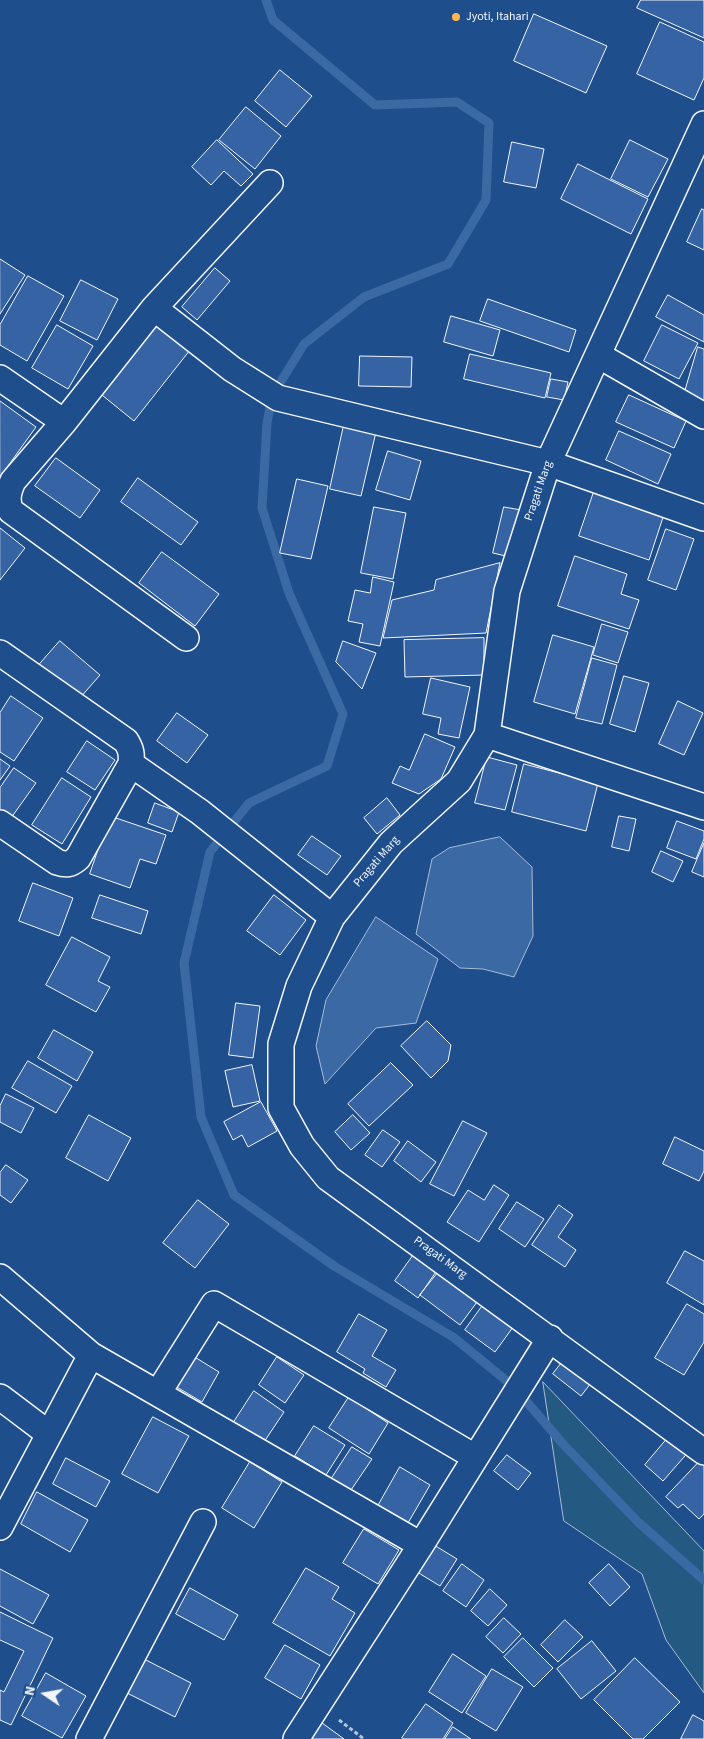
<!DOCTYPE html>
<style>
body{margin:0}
#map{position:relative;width:704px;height:1739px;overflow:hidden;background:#1f4e8c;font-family:"Source Sans 3",sans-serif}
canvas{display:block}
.north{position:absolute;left:20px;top:1669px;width:50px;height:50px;-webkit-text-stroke:4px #1f4e8c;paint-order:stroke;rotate:282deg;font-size:14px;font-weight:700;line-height:20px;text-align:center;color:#f2f6ff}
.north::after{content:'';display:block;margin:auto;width:18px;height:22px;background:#f2f6ff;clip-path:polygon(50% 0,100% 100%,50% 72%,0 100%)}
</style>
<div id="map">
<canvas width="704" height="1739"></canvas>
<div class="north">N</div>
</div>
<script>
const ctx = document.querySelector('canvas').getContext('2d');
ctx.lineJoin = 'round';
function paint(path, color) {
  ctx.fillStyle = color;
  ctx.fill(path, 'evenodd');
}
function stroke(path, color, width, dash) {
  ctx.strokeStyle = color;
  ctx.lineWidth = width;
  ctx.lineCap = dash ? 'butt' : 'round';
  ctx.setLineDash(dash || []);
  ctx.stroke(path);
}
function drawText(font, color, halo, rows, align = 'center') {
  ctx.font = font + ' "Source Sans 3",sans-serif';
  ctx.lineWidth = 4;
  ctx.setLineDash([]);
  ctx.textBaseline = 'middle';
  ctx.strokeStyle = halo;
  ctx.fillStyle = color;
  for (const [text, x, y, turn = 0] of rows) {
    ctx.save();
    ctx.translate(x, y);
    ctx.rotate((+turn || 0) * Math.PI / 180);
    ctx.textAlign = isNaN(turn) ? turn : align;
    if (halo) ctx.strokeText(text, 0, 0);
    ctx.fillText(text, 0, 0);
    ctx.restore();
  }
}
const green = new Path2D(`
 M543,1382l161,169v142l-38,-53 -24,-66 -78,-53z`);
const water = new Path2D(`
 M500,837l32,30 1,69 -19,41 -31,-8 -23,-1 -44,-34 16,-75 17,-11z
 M376,917l62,42 -22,64 -40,5 -51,56 -9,-38 10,-46z`);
const stream = new Path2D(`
 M266,0l7,20 102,85 82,-3 32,21 -3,77 -38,64 -84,33 -60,47 -32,52 -5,27 -5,85 27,85 54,121 -16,52 -78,37 -39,49 -26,111 17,154 33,78 100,71 119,71 60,49 51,59 74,77 66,58`);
const building = new Path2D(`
 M641,0h63v38l-67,-30z
 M534,14l73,32 -21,47 -72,-32z
 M660,22l44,20v36l-10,22 -57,-26z
 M280,70l32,26 -26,31 -31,-26z
 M246,107l35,29 -26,33 -36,-29z
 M217,140l36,34 -12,12 -17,-15 -13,14 -19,-18z
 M630,140l38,19 -20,38 -37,-18z
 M512,142l32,7 -8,39 -32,-6z
 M578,164l70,35 -17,35 -70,-35z
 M702,209l2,1v40l-17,-8z
 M0,259l25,16 -25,39z
 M215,268l15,13 -33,39 -15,-13z
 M28,276l36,20 -37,65 -27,-16v-20z
 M81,280l37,19 -21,41 -37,-19z
 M668,295l36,20v27l-48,-25z
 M488,299l88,31 -7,22 -89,-31z
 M451,316l49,14 -7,26 -49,-14z
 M153,321l37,29 -56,71 -37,-30z
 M57,325l36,21 -25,43 -36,-21z
 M662,325l36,18 -19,36 -35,-18z
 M698,347l6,2v52l-20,-6z
 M470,354l81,19 -6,25 -81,-19z
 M360,356l52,1 -1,30 -52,-1z
 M551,379l17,3 -4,18 -17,-3z
 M629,395l57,26 -12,27 -58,-26z
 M0,401l36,26 -36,50z
 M344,425l32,7 -15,64 -31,-7z
 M619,431l52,23 -13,30 -52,-24z
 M388,451l33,10 -11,39 -34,-10z
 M56,458l44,32 -20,28 -45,-32z
 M600,474l69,25 -20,61 -70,-24z
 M138,478l60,44 -17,23 -60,-43z
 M297,479l31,7 -17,73 -31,-6z
 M374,507l32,6 -13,66 -32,-6z
 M504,507l17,3 -11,47 -17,-4z
 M0,528l25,20 -25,32z
 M666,529l28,10 -18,51 -28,-10z
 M162,552l57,42 -24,32 -56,-43z
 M575,556l52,18 -6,20 18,6 -10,29 -71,-23z
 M500,563l-14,70 -103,5 9,-38 42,-10 2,-10z
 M373,577l21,5 -14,64 -21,-4 4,-18 -15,-3 7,-31 15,3z
 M602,624l26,8 -10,31 -25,-8z
 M553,635l41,12 -19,67 -41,-12z
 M484,638v37l-79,2 -1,-37z
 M60,641l40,34 -21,24 -40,-34z
 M343,641l33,12 -14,36 -26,-27z
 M592,658l25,7 -15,59 -26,-6z
 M624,676l25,7 -14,49 -25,-8z
 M431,678l39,9 -11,51 -21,-4 3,-16 -18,-4z
 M11,696l32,22 -29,43 -14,-9v-39z
 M678,701l25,12 -19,42 -25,-11z
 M177,713l31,22 -21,28 -30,-22z
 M425,734l30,13 -14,32 -22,15 -27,-11 8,-17 9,4z
 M87,741l28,19 -20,30 -28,-18z
 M487,757l30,8 -12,45 -30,-7z
 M0,759l10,7 -10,14z
 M524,764l74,19 -12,48 -74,-19z
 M14,768l22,15 -25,35 -11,-7v-23z
 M62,778l29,19 -29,47 -30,-19z
 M387,798l13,17 -23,19 -13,-16z
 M155,803l24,9 -7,20 -24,-9z
 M110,816l56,19 -10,29 -16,-5 -10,29 -40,-14z
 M619,816l17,3 -7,32 -17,-4z
 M677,821l27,10v8l-8,20 -29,-11z
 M312,836l29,20 -14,19 -29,-20z
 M704,843v34l-12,-5z
 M661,851l22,10 -10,21 -21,-10z
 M33,883l40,15 -14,38 -40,-15z
 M100,895l48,16 -7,23 -49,-16z
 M274,895l32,25 -26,35 -33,-24z
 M72,937l38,20 -12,24 12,6 -14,25 -50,-27z
 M236,1003l24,3 -7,52 -24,-3z
 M427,1021l24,24 -3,16 -17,17 -30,-32z
 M54,1030l39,22 -16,29 -39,-23z
 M28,1061l44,25 -16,27 -44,-25z
 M391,1063l22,22 -44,41 -21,-22z
 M252,1065l8,36 -27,6 -8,-36z
 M6,1094l28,14 -13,25 -21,-11v-16z
 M261,1102l16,29 -29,16 -6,-12 -9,5 -9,-18z
 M89,1115l42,23 -23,43 -42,-23z
 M353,1115l17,18 -19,17 -16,-18z
 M463,1121l24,12 -33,63 -24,-12z
 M383,1130l17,12 -18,25 -17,-12z
 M675,1137l29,14v20l-5,10 -36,-17z
 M408,1141l28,21 -15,20 -27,-21z
 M6,1165l22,15 -17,23 -11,-8v-22z
 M494,1185l15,10 -30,47 -32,-20 21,-32 16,10z
 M198,1200l31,24 -34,44 -32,-25z
 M517,1202l27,17 -19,28 -26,-18z
 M559,1205l14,10 -15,22 18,13 -11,17 -33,-22z
 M417,1250l23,16 -22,32 -23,-17z
 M685,1251l19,10v44l-37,-22z
 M441,1269l39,29 -20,27 -40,-30z
 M486,1301l30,22 -21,29 -30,-22z
 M687,1304l17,10v28l-20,33 -29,-17z
 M359,1314l28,16 -15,26 24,14 -10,17 -23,-14 2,-4 -28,-17z
 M193,1356l26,16 -17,30 -27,-16z
 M277,1357l27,18 -19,28 -26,-18z
 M563,1361l28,22 -10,13 -28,-22z
 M254,1391l30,21 -22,33 -30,-20z
 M349,1397l39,26 -19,31 -40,-26z
 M153,1417l36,19 -31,57 -36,-19z
 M314,1426l31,19 -19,30 -31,-19z
 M672,1433l19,16 -28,32 -18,-16z
 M352,1447l20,12 -23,34 -19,-12z
 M507,1455l24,18 -13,17 -24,-19z
 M66,1458l44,23 -14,26 -43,-23z
 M700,1461l4,4v49l-5,5 -16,-15 -5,4 -12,-11z
 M250,1462l32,20 -28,46 -32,-20z
 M400,1467l30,18 -22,38 -30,-17z
 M37,1492l51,28 -18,32 -49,-28z
 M364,1529l35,21 -21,34 -35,-21z
 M434,1545l23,14 -17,27 -23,-14z
 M462,1564l22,16 -18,27 -23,-16z
 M609,1564l21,23 -20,19 -21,-23z
 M306,1568l33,19 -7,12 23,14 -25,43 -57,-33z
 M0,1569l49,26 -16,29 -33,-18z
 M190,1588l48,27 -14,25 -48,-26z
 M490,1589l17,16 -19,21 -17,-15z
 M0,1612l53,26 -42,87 -11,-5v-30l4,2 20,-41 -24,-11z
 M504,1618l17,16 -18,19 -17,-16z
 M565,1620l18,17 -25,25 -17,-17z
 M523,1638l30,30 -19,19 -30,-30z
 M592,1641l24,30 -35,28 -24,-30z
 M285,1645l35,20 -19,34 -36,-21z
 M453,1654l33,22 -24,37 -33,-21z
 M635,1658l45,44 -37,37h-10l-39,-39z
 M144,1659l47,24 -16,34 -48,-24z
 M492,1669l31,18 -27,44 -30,-18z
 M46,1673l40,23 -24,42 -40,-22z
 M426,1704l27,19 -10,16h-39l-2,-1z
 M693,1715l11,6v18h-23z
 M318,1720l26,19h-40z
 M453,1727l18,12h-26z`);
const path = new Path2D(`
 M339,1720l25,19`);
const street = new Path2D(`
 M704,124l-156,339 -41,128 -20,144 -28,46 -68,62 -59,74 -33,69 -18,58v64l21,38 26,32 376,274
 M154,308l78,61 46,29 270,65 156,55
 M598,355l106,61
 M0,378l64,44
 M186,638l-175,-127c-5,-10 -3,-19 2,-30l51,-59 90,-114 116,-125
 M0,653l126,88c5,8 6,13 5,23l-53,94c-8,7 -12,7 -21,4l-57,-39
 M487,735l217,72
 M131,764l69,48 132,105
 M0,1277l91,78 330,190
 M158,1393l56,-89 261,153
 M0,1397l49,37
 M0,1527l91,-172
 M89,1739l114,-217
 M296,1739l125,-194 129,-207`);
const markers = [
 [456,17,5,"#ffb74d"]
];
const poiNames = [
 ["Jyoti, Itahari",466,17]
];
const streetNames = [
 ["Pragati Marg",539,491,-71],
 ["Pragati Marg",377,862,-49],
 ["Pragati Marg",440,1258,36]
];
paint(green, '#245a82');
stroke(green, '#a8bbd7', 1);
paint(water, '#3b69a3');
stroke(water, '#a8bbd7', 1);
stroke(stream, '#3b69a3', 9);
paint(building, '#3563a3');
stroke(building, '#f2f6ff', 1);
stroke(street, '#f2f6ff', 28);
stroke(path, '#b3c4dc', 3, [4, 2.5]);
stroke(street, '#1f4e8c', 25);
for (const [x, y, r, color] of markers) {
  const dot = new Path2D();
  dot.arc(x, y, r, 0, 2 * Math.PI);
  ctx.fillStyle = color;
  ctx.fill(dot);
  stroke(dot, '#1f4e8c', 2);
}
drawText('12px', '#f2f6ff', '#1f4e8c', poiNames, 'left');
drawText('12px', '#f2f6ff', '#1f4e8c', streetNames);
</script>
